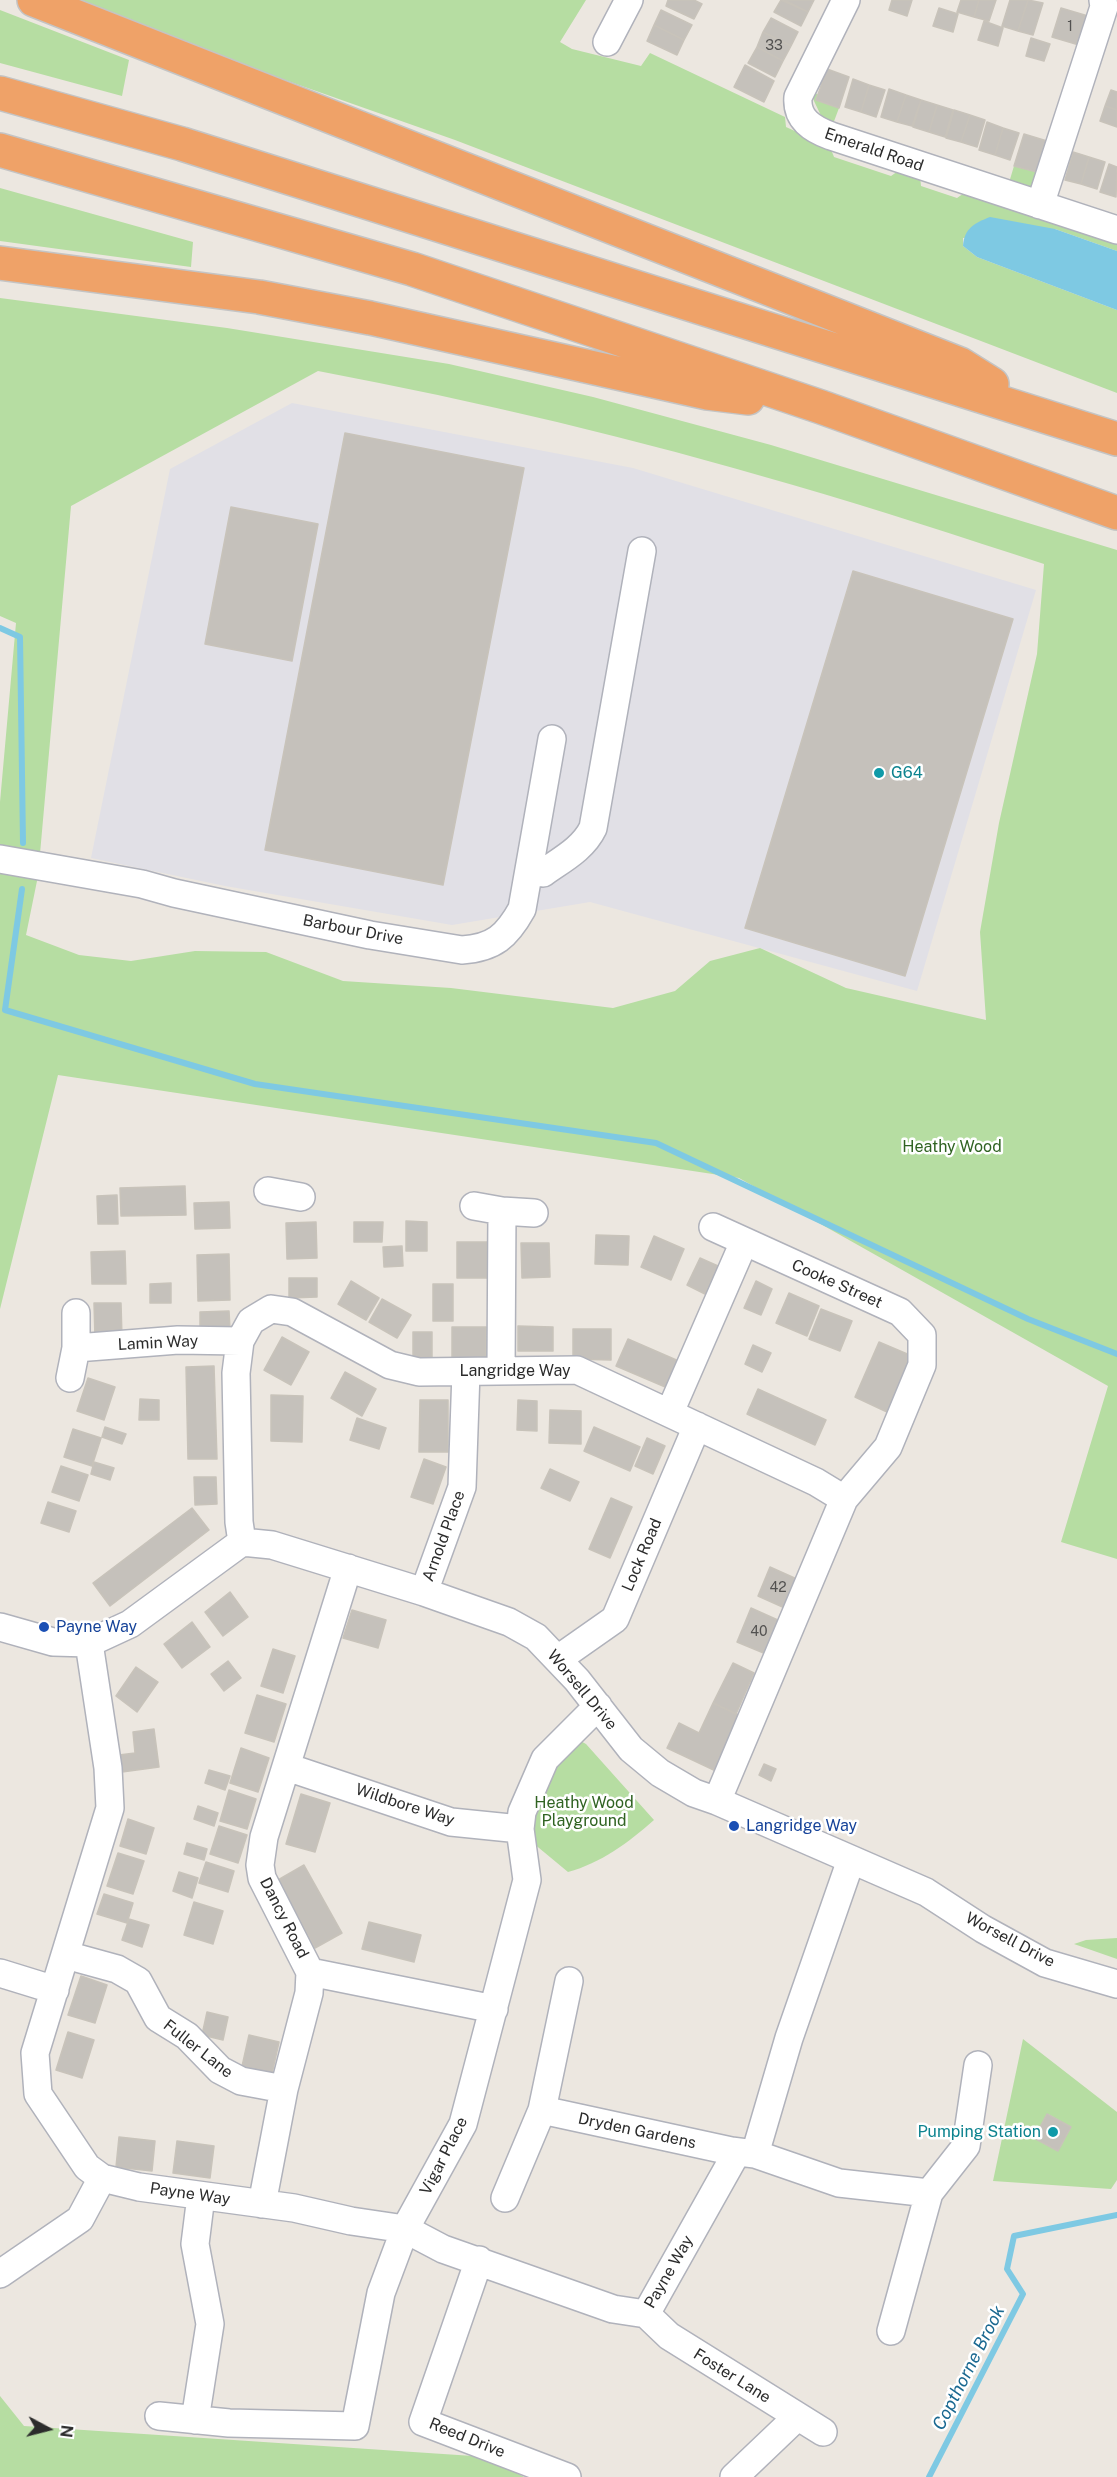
<!DOCTYPE html>
<style>
body{margin:0}
#map{position:relative;width:1117px;height:2477px;overflow:hidden;background:#ece7e0;font-family:"Public Sans",sans-serif}
canvas{display:block}
.north{position:absolute;left:18px;top:2399px;width:60px;height:60px;-webkit-text-stroke:4px #fff;paint-order:stroke;rotate:97deg;font-size:16px;font-weight:700;line-height:24px;text-align:center;color:#2c2c2c}
.north::after{content:'';display:block;margin:auto;width:21px;height:27px;background:#2c2c2c;clip-path:polygon(50% 0,100% 100%,50% 72%,0 100%)}
</style>
<div id="map">
<canvas width="1117" height="2477"></canvas>
<div class="north">N</div>
</div>
<script>
const ctx = document.querySelector('canvas').getContext('2d');
ctx.lineJoin = 'round';
function paint(path, color) {
  ctx.fillStyle = color;
  ctx.fill(path, 'evenodd');
}
function stroke(path, color, width, dash) {
  ctx.strokeStyle = color;
  ctx.lineWidth = width;
  ctx.lineCap = dash ? 'butt' : 'round';
  ctx.setLineDash(dash || []);
  ctx.stroke(path);
}
function drawText(font, color, halo, rows, align = 'center') {
  ctx.font = font + ' "Public Sans",sans-serif';
  ctx.lineWidth = 5;
  ctx.setLineDash([]);
  ctx.textBaseline = 'middle';
  ctx.strokeStyle = halo;
  ctx.fillStyle = color;
  for (const [text, x, y, turn = 0] of rows) {
    ctx.save();
    ctx.translate(x, y);
    ctx.rotate((+turn || 0) * Math.PI / 180);
    ctx.textAlign = isNaN(turn) ? turn : align;
    if (halo) ctx.strokeText(text, 0, 0);
    ctx.fillText(text, 0, 0);
    ctx.restore();
  }
}
const industrial = new Path2D(`
 M292,403l341,65 403,122 -119,401 -327,-89 -138,23 -227,-39 -134,-28 79,-389z`);
const green = new Path2D(`
 M75,0h511l-26,42 12,7 69,17 9,-13 135,64 1,10 44,20 4,10 57,19 10,-7 19,7 1,10 36,12 10,-7 150,50v10l-62,-22 -92,9v8l14,11 140,53v83l-662,-253 -275,-97z
 M0,10l129,50 -7,36 -122,-33z
 M812,91l27,17 -6,16 -10,-4 -9,-19z
 M1014,166l23,6 -5,16 -24,-2z
 M0,188l193,54 -2,25 -191,-26z
 M0,298l227,30 222,36 144,33 178,48 346,105v1009l-56,-17 47,-156 -369,-208 -681,-103 -58,234v-507l16,-179 -16,-7zM318,371c160,30 319,68 475,114 84,24 168,52 251,79l-7,90 -38,169 -19,109 6,88 -140,-32 -86,-40 -50,13 -35,30 -62,17 -162,-20 -108,-7 -77,-29 -71,-1 -64,10 -52,-6 -53,-20 12,-59 33,-370z
 M575,1738l11,6 68,76c-26,23 -53,43 -86,52l-35,-29 2,-35 15,-36z
 M1117,1938v21l-43,-15 12,-4z
 M1023,2039l94,73v68l-6,9 -118,-8zM1048,2114l23,13 -13,24 -24,-14z
 M0,2396l24,30 464,31 36,20h-524z`);
const water = new Path2D(`
 M990,217l65,12 62,22v59l-140,-53 -14,-11c1,-18 12,-23 27,-29z`);
const stream = new Path2D(`
 M0,628l20,9 3,206
 M22,889l-17,121 250,74 401,59 372,176 89,35
 M929,2477l94,-183 -16,-25 7,-33 103,-21`);
const building = new Path2D(`
 M668,0h26l8,4 -8,15 -28,-13z
 M781,0l27,12 -7,14 -27,-14z
 M784,0h30l-6,12z
 M892,0h20l-5,16 -18,-6z
 M961,0h18l-5,17 -17,-5z
 M979,0h17l-7,21 -15,-4z
 M1010,0h18l-10,31 -16,-5z
 M1028,0l15,3 -10,32 -15,-4z
 M939,8l19,6 -5,18 -20,-6z
 M1061,8l27,8 -9,29 -27,-8z
 M661,10l31,15 -8,15 -30,-15z
 M771,18l27,14 -7,14 -28,-14z
 M984,21l19,7 -5,18 -20,-6z
 M654,25l30,15 -7,15 -30,-14z
 M763,32l28,14 -8,15 -26,-14z
 M1031,38l19,6 -6,17 -18,-5z
 M757,47l26,14 -8,16 -27,-14z
 M745,65l29,16 -10,21 -30,-15z
 M827,69l22,8 -10,31 -23,-8z
 M853,79l16,6 -8,27 -16,-5z
 M869,85l16,5 -9,27 -15,-5z
 M889,89l17,6 -9,27 -16,-5z
 M1111,90l6,2v18l-12,-4z
 M906,95l15,5 -9,26 -15,-4z
 M921,100l16,5 -8,27 -16,-5z
 M937,105l16,5 -8,27 -16,-5z
 M1105,106l12,4v17l-17,-6z
 M954,110l16,5 -9,27 -15,-4z
 M970,115l15,5 -8,27 -16,-5z
 M987,122l16,6 -8,27 -16,-5z
 M1003,128l16,5 -9,27 -15,-5z
 M1024,134l23,7 -10,31 -23,-6z
 M1073,152l16,5 -8,27 -16,-4z
 M1089,157l16,5 -8,27 -16,-5z
 M1109,164l8,3 -1,30 -16,-5z
 M345,433l179,35 -81,417 -178,-35z
 M231,507l87,17 -26,137 -87,-17z
 M853,571l160,48 -108,357 -160,-48z
 M185,1186l1,29 -65,1 -1,-28z
 M117,1195l1,29h-20l-1,-28z
 M229,1202l1,26 -35,1 -1,-26z
 M406,1221l21,1v29h-21z
 M316,1222l1,36 -30,1 -1,-36z
 M354,1222h29l-1,20h-28z
 M596,1235l33,1 -1,29 -33,-1z
 M654,1236l30,13 -13,31 -30,-13z
 M457,1242h30v36h-30z
 M521,1243h28l1,34 -28,1z
 M402,1246l1,20 -19,1 -1,-20z
 M125,1251l1,33h-34l-1,-32z
 M229,1254l1,46 -32,1 -1,-46z
 M700,1258l18,8 -13,28 -18,-9z
 M289,1278h28v19l-28,1z
 M351,1281l28,17 -13,22 -28,-16z
 M756,1281l16,8 -11,26 -17,-7z
 M171,1283v20h-21v-19z
 M433,1284h20v37h-20z
 M789,1293l30,13 -12,30 -31,-13z
 M382,1299l29,16 -14,23 -28,-16z
 M94,1303h27l1,35h-27z
 M821,1309l31,12 -12,30 -31,-12z
 M229,1311l1,18 -30,1v-18z
 M518,1326l35,1v24h-35z
 M452,1327h34v31l-34,-1z
 M573,1329h38v31l-38,-1z
 M413,1332h19v29h-19z
 M282,1337l27,15 -18,33 -27,-15z
 M628,1339l53,23 -11,27 -54,-23z
 M879,1342l33,14 -25,56 -32,-15z
 M753,1345l18,8 -9,19 -17,-8z
 M214,1366l3,93h-29l-2,-92z
 M345,1372l31,17 -14,27 -31,-18z
 M88,1378l27,9 -11,33 -27,-9z
 M758,1389l68,31 -11,25 -68,-31z
 M271,1395l32,1 -1,46 -31,-1z
 M140,1399l19,1v20h-20z
 M420,1400h28v52h-29z
 M518,1400l19,1v30l-20,-1z
 M550,1410l31,1v33l-32,-1z
 M357,1418l29,10 -7,21 -29,-9z
 M105,1427l21,7 -4,10 -20,-7z
 M594,1427l46,20 -10,24 -46,-20z
 M73,1429l28,9 -9,28 -28,-9z
 M647,1438l18,8 -12,28 -18,-8z
 M424,1459l22,8 -13,37 -22,-7z
 M94,1462l20,6 -4,12 -19,-6z
 M61,1466l27,9 -9,26 -27,-9z
 M550,1469l29,13 -9,19 -29,-13z
 M194,1477h22l1,27 -22,1z
 M611,1498l21,9 -22,51 -21,-9z
 M48,1502l28,9 -7,21 -28,-9z
 M192,1508l17,22 -99,76 -17,-23z
 M770,1567l29,13 -12,29 -29,-13z
 M230,1592l18,25 -25,19 -18,-24z
 M751,1608l29,13 -14,33 -29,-12z
 M352,1610l34,10 -8,28 -35,-10z
 M192,1622l18,25 -28,21 -18,-24z
 M273,1649l22,7 -12,37 -22,-7z
 M228,1661l13,17 -17,13 -13,-17z
 M733,1663l21,10 -18,41 -23,-11z
 M136,1667l22,15 -21,30 -21,-16z
 M257,1695l29,9 -12,38 -29,-9z
 M713,1703l30,14 -25,55 -51,-24 12,-25 20,10z
 M154,1729l5,38 -37,5 -3,-17 16,-2 -2,-21z
 M241,1748l28,10 -11,34 -28,-9z
 M764,1764l12,5 -5,12 -12,-6z
 M209,1770l21,6 -5,14 -20,-7z
 M229,1790l27,9 -9,30 -27,-8z
 M301,1794l29,9 -15,49 -29,-8z
 M198,1806l20,7 -4,13 -20,-7z
 M128,1819l26,9 -8,26 -26,-8z
 M219,1826l28,9 -9,28 -28,-9z
 M187,1843l20,6 -3,11 -20,-6z
 M118,1853l26,8 -11,33 -26,-8z
 M206,1862l28,9 -6,21 -29,-9z
 M304,1865l38,68 -27,15 -37,-68z
 M179,1872l19,6 -6,20 -19,-7z
 M104,1894l29,9 -6,20 -30,-9z
 M194,1902l29,9 -10,33 -29,-9z
 M129,1919l20,6 -7,22 -20,-7z
 M369,1922l52,13 -7,27 -52,-13z
 M81,1976l26,9 -12,38 -27,-8z
 M207,2012l21,5 -5,23 -21,-5z
 M68,2032l26,8 -12,38 -26,-8z
 M249,2035l30,7 -8,36 -30,-7z
 M1047,2114l24,13 -13,24 -24,-13z
 M119,2137l36,4 -3,30 -36,-4z
 M177,2141l37,5 -4,32 -37,-5z`);
const minor = new Path2D(`
 M846,0l-48,97c-2,22 14,32 33,39l286,94
 M607,42l22,-42
 M1040,205l64,-198 -1,-7
 M0,859l142,25 32,9 196,42 92,15c32,-2 45,-14 60,-41l30,-170
 M529,871l14,2c18,-13 40,-24 50,-45l49,-277
 M268,1191l33,6
 M474,1206l28,5 32,2
 M713,1227l187,85 22,23v30l-34,82 -44,52 -127,302
 M76,1348l102,-8 62,1
 M501,1371l1,-160
 M70,1378l6,-30v-35
 M670,1412l74,-170
 M242,1542l-3,-20 -3,-149 4,-32 11,-20 20,-12 21,3 98,53 29,7 158,-2 239,112 28,17
 M424,1592l38,-105 4,-115
 M0,1627l53,15 36,1 41,-19 112,-82 30,3 152,47 85,30 27,15 41,43 54,69 29,24 34,20 23,8 209,91 57,37 62,34 72,21
 M89,1643l19,125 2,40 -75,245 3,41 49,73 15,11 37,9 155,21 57,13 54,8 38,20 170,60 33,5 91,-162
 M558,1659l57,-40 82,-193
 M287,1767l164,55 69,7
 M66,1955l51,14 21,12 20,37 29,18 33,34 21,11 43,8
 M310,1972l184,37
 M0,1973l55,17
 M542,2110l189,41 24,3 84,29 90,10 37,-47 12,-81
 M755,2154l34,-116 62,-178
 M505,2198l37,-88 27,-129
 M262,2204l22,-115 25,-96 1,-21 -48,-94 -2,-13 4,-28 84,-269
 M479,2260l-56,162 144,55
 M0,2274l80,-55 22,-41
 M646,2314l23,22 154,96
 M891,2331l38,-138
 M159,2416l70,7 126,3 26,-133 24,-64 58,-105 64,-244 -7,-51 2,-17 23,-53 53,-53
 M195,2420l15,-96 -15,-80 6,-48
 M734,2477l63,-60`);
const highway = new Path2D(`
 M34,0l926,364 32,20
 M0,93l182,51 935,295
 M0,150l412,119 409,138 296,106
 M0,263l259,34 111,21 337,75 41,5`);
const markers = [
 [879,773,6,"#0f9aa8"],
 [44,1627,6,"#1a4fb4"],
 [734,1826,6,"#1a4fb4"],
 [1053,2132,6,"#0f9aa8"]
];
const numberNames = [
 ["1",1070,27],
 ["33",774,46],
 ["42",778,1588],
 ["40",759,1632]
];
const streetNames = [
 ["Emerald Road",874,150,19],
 ["Barbour Drive",353,930,11],
 ["Cooke Street",837,1284,24],
 ["Lamin Way",158,1343,-3],
 ["Langridge Way",515,1371],
 ["Arnold Place",444,1536,-70],
 ["Lock Road",642,1555,-67],
 ["Worsell Drive",582,1690,50],
 ["Wildbore Way",405,1805,18],
 ["Dancy Road",284,1918,63],
 ["Worsell Drive",1010,1940,28],
 ["Fuller Lane",198,2049,38],
 ["Dryden Gardens",637,2131,12],
 ["Vigar Place",444,2156,-63],
 ["Payne Way",190,2194,8],
 ["Payne Way",669,2272,-60],
 ["Foster Lane",732,2376,32],
 ["Reed Drive",467,2438,22]
];
const cultureNames = [
 ["G64",891,773],
 ["Pumping Station",1041,2132,"right"]
];
const parkNames = [
 ["Heathy Wood",952,1147],
 ["Heathy Wood",584,1803],
 ["Playground",584,1821]
];
const transitNames = [
 ["Payne Way",56,1627],
 ["Langridge Way",746,1826]
];
const waterNames = [
 ["Copthorne Brook",969,2368,-63]
];
paint(industrial, '#e1e0e6');
paint(green, '#b6dda2');
paint(water, '#7ec9e3');
stroke(stream, '#7ec9e3', 6);
paint(building, '#c5c1bb');
stroke(building, '#c8c3ba', 1.5);
stroke(minor, '#b0b2bb', 30);
stroke(highway, '#c4c4c4', 36);
stroke(minor, '#fff', 27);
stroke(highway, '#efa268', 33);
for (const [x, y, r, color] of markers) {
  const dot = new Path2D();
  dot.arc(x, y, r, 0, 2 * Math.PI);
  ctx.fillStyle = color;
  ctx.fill(dot);
  stroke(dot, '#fff', 2);
}
drawText('14px', '#525150', null, numberNames);
drawText('16px', '#2c2c2c', '#fff', streetNames);
drawText('16px', '#0d838f', '#fff', cultureNames, 'left');
drawText('16px', '#306322', '#fff', parkNames);
drawText('16px', '#164399', '#fff', transitNames, 'left');
drawText('italic 18px', '#1b6991', '#fff', waterNames);
</script>
